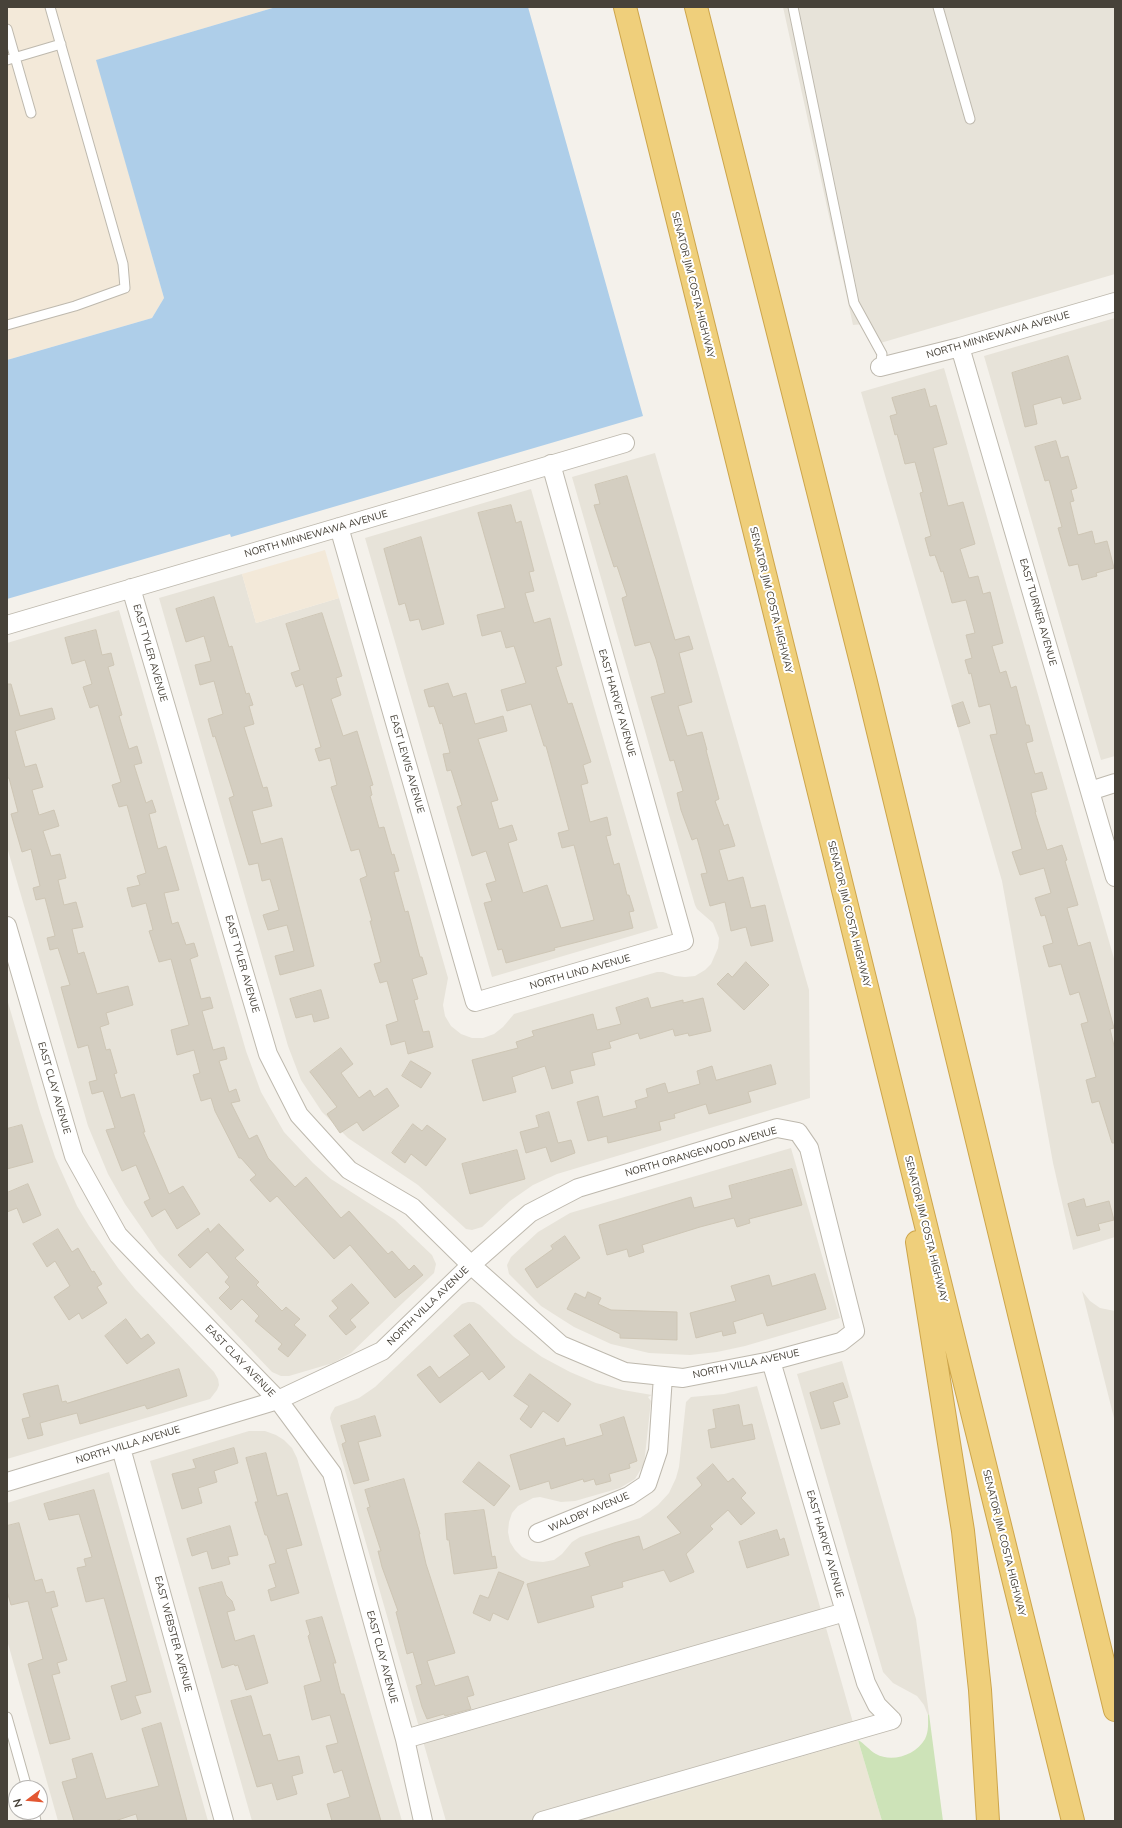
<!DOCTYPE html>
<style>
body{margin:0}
#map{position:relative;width:1122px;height:1828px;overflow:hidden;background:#f4f1eb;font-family:Mulish,sans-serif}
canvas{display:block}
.frame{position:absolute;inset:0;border:8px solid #474239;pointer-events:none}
.north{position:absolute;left:8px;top:1780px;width:40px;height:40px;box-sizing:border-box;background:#fff;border:1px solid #b5b3b0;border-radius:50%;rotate:254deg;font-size:11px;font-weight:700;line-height:16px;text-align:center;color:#474239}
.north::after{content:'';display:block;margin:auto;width:14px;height:18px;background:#e35732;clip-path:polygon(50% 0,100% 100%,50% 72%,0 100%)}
</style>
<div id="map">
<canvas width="1122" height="1828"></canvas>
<div class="frame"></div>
<div class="north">N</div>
</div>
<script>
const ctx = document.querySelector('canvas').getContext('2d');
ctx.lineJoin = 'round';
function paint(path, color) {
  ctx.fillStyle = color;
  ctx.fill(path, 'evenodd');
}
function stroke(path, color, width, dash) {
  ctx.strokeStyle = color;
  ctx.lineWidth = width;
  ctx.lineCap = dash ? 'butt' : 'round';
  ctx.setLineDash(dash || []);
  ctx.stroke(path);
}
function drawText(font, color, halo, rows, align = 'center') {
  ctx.font = font + ' Mulish,sans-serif';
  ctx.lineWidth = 4;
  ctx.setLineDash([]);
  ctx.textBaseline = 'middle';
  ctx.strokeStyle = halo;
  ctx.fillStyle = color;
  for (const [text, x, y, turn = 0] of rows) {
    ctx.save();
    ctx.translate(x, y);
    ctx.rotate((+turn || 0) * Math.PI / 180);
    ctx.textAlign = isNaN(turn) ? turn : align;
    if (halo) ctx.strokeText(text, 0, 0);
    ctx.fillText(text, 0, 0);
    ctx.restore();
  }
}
const residential = new Path2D(`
 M783,7h332v267l-238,70 -13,-20 -11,1z
 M1115,318v438l-14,4 -117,-404z
 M944,368l171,594v275l-42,13 -20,-87 -51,-282 -141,-489z
 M655,453l154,537 1,108 -253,76 -24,11 -23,16 -28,26 -10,3 -6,-1 -48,-44 -70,-47 -26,-26 -21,-32 -13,-34 -129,-448 83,-24 14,49 83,-25 109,380 -5,27 2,11 6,10 10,8 11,4h11l11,-4 9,-7 11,-13 143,-42h6l12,4 10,1 10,-1 10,-6 6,-6 7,-16 1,-10 -6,-15 -16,-14 -2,-4 -123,-428z
 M531,489l127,439 -166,49 -127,-439z
 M119,610l127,441 15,41 23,40 29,31 18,16 64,41 37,35 4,9 -2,9 -83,80 -18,10 -44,13h-8l-9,-4 -113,-119 -34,-49 -17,-30 -20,-48 -81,-279v-204z
 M7,999l33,113 15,45 22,49 12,20 29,42 17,21 79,83 4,7 1,6 -2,5 -7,9 -203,60z
 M791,1148l49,170 -95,28 -28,6 -27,3 -41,-2 -38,-9 -37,-17 -33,-21 -32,-32 -2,-9 4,-8 27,-25 32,-19z
 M1082,1291l8,10 10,7 15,3v111z
 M468,1302h6l6,3 34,32 28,20 28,15 26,11 27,7 29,5 -4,2 3,4 -7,63 -9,15 -15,9 -45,13 -14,1 -21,-5 -7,1 -15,8 -6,7 -3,9 -1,10 2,10 5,8 7,7 9,4 12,1 11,-2 8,-6 10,-12 8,-5 60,-19 9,-6 9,-7 11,-12 7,-15 3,-11 7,-65 5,-5 33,-3 33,-8 101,354 -275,81h-137l-116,-403 1,-4 4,-7 24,-9 16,-11 87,-83z
 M842,1361l74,258 13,95 -1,1 -4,-10 -7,-9 -24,-13 -10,-11 -86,-298z
 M249,1431h16l11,4 8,5 8,8 5,10 105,363h-150l-102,-360z
 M109,1472l99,349h-150l-51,-181v-137z`);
const commercial = new Path2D(`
 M7,7h269l-179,53 67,238 -12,20 -145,42z
 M325,550l14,48 -83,25 -14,-49z`);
const education = new Path2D(`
 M858,1740l24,81h-299z`);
const green = new Path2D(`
 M929,1714l14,107h-61l-24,-81c7,4 11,10 18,14 16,9 40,1 49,-15 4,-8 3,-16 3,-24z`);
const water = new Path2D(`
 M276,7h252l115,409 -412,121 -1,-3 -223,65v-239l145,-42 12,-20 -68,-238z`);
const building = new Path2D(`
 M1068,356l13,43 -18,5 -2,-7 -28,8 4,19 -12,3 -13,-54z
 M925,389l5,18 6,-2 11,39 -14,4 15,58 15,-4 12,42 -15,5 9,29 9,-2 5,18 7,-2 13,51 -11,3 8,27 6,-2 5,17 5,-2 10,39h3l4,16 -7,2 9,31 7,-2 5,17 -16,4 5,19h-1l12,38 15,-5 5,15 -2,1 13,44 -11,3 11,38 12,-4 24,86 -4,1 5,21v93h-3l-13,-42 -7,2 -6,-23 10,-3 -15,-53 7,-2 -9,-30 -9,3 -9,-31 -12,3 -6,-21 10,-3 -8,-28 -4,1 -6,-18 16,-5 -7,-25 -24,7 -8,-23 10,-3 -32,-114 7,-1 -7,-30 -11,3 -8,-34 -2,1 -4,-14 7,-2 -6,-23 9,-2 -9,-33 -14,3 -9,-32 -2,1 -6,-17 -5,1 -5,-18 6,-2 -11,-43 3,-1 -8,-30 -10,2 -8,-30 -2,1 -5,-19 7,-2 -5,-16z
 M1056,441l5,17 7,-2 9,32 -6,2 3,11 -4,1 8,33 14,-4 3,13 12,-3 7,27 -18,5 1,3 -15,4 -4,-16 -9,2 -11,-38 4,-1 -13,-47 -4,1 -10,-34z
 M627,476l48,164 14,-4 4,13 -14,4 13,49 -14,4 9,30 15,-4 5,18h-1l13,49 -4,2 9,25 4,-2 7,22 -16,4 9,31 15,-4 8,31 14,-3 8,36 -22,5 -5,-19 -15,4 -6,-29 -15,4 -9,-32 6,-1 -10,-35 -5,2 -11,-30 -4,-17 6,-2 -9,-31 -4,1 -19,-64 14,-4 -9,-34 -6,-17 -15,4 -13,-48 5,-2 -10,-30 -3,1 -20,-62 6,-1 -5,-19z
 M511,505l5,18 5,-2 13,50 -5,1 5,19 -9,2 9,30 16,-5 12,47 -6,2 12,37 4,-1 19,59 -8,3 5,18 -7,2 9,37 17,-5 4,18 -5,1 8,29 5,-2 8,32h2l5,16 -5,1 4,16 -79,20 1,2 -49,13 -4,-14 -4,1 -14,-47 8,-2 -6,-17 10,-3 -10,-30 -14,5 -15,-49 5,-2 -11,-35 -4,1 -4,-17 7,-1 -8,-30 -2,1 -6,-18 -5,1 -5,-17 24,-7 5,14 13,-4 9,31 28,-8 4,15 -29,8 20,61 -7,2 8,27 13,-4 5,15 -9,3 15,50 24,-8 14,43 33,-8 -20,-75 -12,3 -4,-15 11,-3 -23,-84h-2l-13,-42 -24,7 -6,-21 25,-7 -12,-37 -8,2 -5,-17 -19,5 -5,-21 28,-7 -27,-95z
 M421,537l23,87 -22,6 -3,-11 -9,2 -5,-18 -6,2 -15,-56z
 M214,597l15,50 3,-1 14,48 3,-1 4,12 -4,1 5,18 -10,3 19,61 4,-1 5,19 -20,5 9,33 21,-6 32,128 -34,9 -5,-19 19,-5 -7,-26 -19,5 -5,-15 16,-5 -9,-31 -8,2 -4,-18 -9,2 -20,-67 5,-2 -19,-60 -2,1 -5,-18 15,-5 -9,-33 -14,4 -5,-20 16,-4 -7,-25 -18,6 -10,-33z
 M322,613l20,63 -6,2 5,17 -10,4 12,37 14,-5 16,54 -3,1 2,9 -2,1 9,32 5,-1 8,28 2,-1 5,17 -5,1 11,40 3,-1 12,46h2l5,17 -15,5 6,20 -4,1 9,32 6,-1 4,16 -25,7 -3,-13 -14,4 -5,-20 12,-4 -11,-40 -7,2 -6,-19 7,-2 -11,-41h2l-12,-42 7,-3 -8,-27 -8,2 -20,-64 6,-2 -7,-27 -11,3 -4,-12 6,-2 -18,-63 -7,3 -5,-14 9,-3 -14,-46z
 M96,630l6,25 9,-2 3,12 -6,2 14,48 -3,1 10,33 8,-3 5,17 -8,2 12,38 6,-3 4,12 -7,2 9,35 8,-3 13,44 -15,3 8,31 6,-2 8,23 8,-2 4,13 -8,3 11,40 9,-2 3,11 -11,3 11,39 11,-3 3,12 -8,2 10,31 7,-3 4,12 -9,2 18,36 8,-4 11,23 27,29 11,-10 35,41 8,-7 39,43 4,-3 17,19 5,-5 9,10 -28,23 -45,-53 -16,14 -57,-63 -7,6 -20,-22 6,-5 -15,-17h-2l-24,-47 -4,-13 -10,3 -8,-26 7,-2 -6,-23 -17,5 -6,-25 18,-5 -18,-66 -12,3 -10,-31 4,-1 -7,-27 -14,4 -5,-19 13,-3 -3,-9 9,-3 -19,-68 -8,2 -7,-22 9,-3 -23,-77 -8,3 -7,-21 9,-3 -7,-24 -13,4 -7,-26z
 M7,684h4l9,32 32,-8 3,11 -40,12 10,36 11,-3 7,23 -11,3 7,25 15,-5 5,16 -16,5 8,25 9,-2 6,24 -8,2 6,25 12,-3 7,25 -11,2 6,25 6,-2 13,42 31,-8 5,19 -27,8 3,11 -9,3 6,23 4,-1 7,24 -3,1 7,24 13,-4 11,38h-2l26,62 14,-8 17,28 -23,15 -12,-20 -13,8 -8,-15 6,-3 -14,-34 -14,6 -16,-41 9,-2 -12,-37 -11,3 -3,-12 8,-2 -9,-35 -10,3 -17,-61 9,-2 -12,-37 -8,2 -3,-12 8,-2 -10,-38 -9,2 -3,-12 7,-2 -9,-37 -9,3 -11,-38 7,-2 -9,-34h-2z
 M963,702l7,21 -12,4 -6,-21z
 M746,962l23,23 -25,25 -27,-26 11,-11 4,4z
 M321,990l8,28 -15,4 -2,-8 -16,4 -6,-19z
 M648,998l3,10 32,-8v3l20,-5 8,33 -22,5 -1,-3 -13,3 -2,-7 -33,10 -2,-6 -29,9 2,6 -19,5 3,12 -25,6 3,12 -21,6 -7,-23 -33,11 4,15 -33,9 -11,-41 46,-12 -2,-6 18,-6 -2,-5 61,-17 4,16 24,-6 -5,-16z
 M341,1048l12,16 -12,9 18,25 11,-8 4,7 13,-9 12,18 -36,25 -6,-9 -17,11 -13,-19 10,-7 -27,-35z
 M411,1061l20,12 -10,15 -19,-12z
 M771,1065l5,19 -28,8 3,10 -42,12 -3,-10 -32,10 1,4 -16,4 2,8 -53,13 -1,-7 -19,5 -11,-39 21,-6 5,21 34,-9 -2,-7 13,-4 -2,-8 19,-6 3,10 32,-9 -3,-13 15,-5 4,14z
 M549,1112l9,31 13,-3 4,13 -24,9 -5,-15 -20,6 -6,-21 19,-5 -3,-11z
 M413,1124l9,7 5,-6 19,14 -20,27 -15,-12 -6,9 -13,-10z
 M22,1125l11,37 -26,7v-40z
 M517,1150l8,29 -55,15 -8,-30z
 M792,1169l10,36 -53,14 1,4 -13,4 -3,-9 -34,9 -58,18 2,7 -15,5 -2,-8 -20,6 -8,-30 92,-28 3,11 38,-10 -3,-12z
 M28,1184l13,31 -18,8 -6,-15 -10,4v-19z
 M1084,1199l2,8 23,-6 5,19 -16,4 2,6 -23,6 -9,-32z
 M219,1224l25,26 -9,8 24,24 -3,3 26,26 4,-4 14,12 -6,6 12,10 -18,22 -10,-8 4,-5 -27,-23 4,-5 -17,-17 -11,11 -12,-12 11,-11 -5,-5 4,-5 -22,-25 -17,16 -12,-13 30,-27 2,4z
 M58,1229l14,23 6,-4 14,24 2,-1 8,13 -5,3 10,16 -25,16 -3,-6 -10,7 -15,-23 16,-11 -15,-25 -8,6 -14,-23z
 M565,1236l15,22 -43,30 -12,-19 28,-20 -2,-3z
 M815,1274l11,35 -59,17 -4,-13 -30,9 3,11 -13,3 -1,-5 -26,7 -6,-25 46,-12 -5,-15 38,-11 3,11z
 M352,1284l17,19 -19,17 6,7 -10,8 -17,-19 9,-8 -6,-7z
 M588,1292l13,6 -3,6 13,6 66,2v28l-57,-2v-4l-53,-25 8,-16 10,5z
 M126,1319l15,20 7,-5 7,9 -28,21 -22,-28z
 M470,1324l35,43 -16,13 -7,-9 -42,32 -23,-28 13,-9 9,12 31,-23 -16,-19z
 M179,1369l8,27 -40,13 -2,-4 -65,19 -3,-11 -37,10 3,12 -15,4 -6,-20 8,-2 -7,-23 35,-9 4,17 4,-1 1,2z
 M530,1374l41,30 -13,18 -15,-11 -12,17 -11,-9 9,-13 -15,-10z
 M843,1383l5,14 -15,5 7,22 -19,5 -11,-36z
 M739,1405l4,21 9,-2 3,15 -44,9 -3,-18 8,-2 -3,-18z
 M375,1416l6,20 -23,6 11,38 -15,4 -12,-40 4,-2 -5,-16z
 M624,1417l13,44 -8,3 1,4 -21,6 2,7 -15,4 -2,-6 -10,3 -1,-3 -32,10 -2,-8 -29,9 -10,-35 54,-17 2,8 37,-11 -3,-10z
 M234,1448l4,15 -24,8 3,11 -19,6 4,15 -20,6 -10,-35 24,-6 -3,-8z
 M266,1453l11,43 10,-3 15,52 -16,4 13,44 -28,8 -3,-11 8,-3 -7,-22 7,-2 -9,-28h-2l-10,-33h3l-12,-44z
 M479,1462l31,24 -16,20 -31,-24z
 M713,1464l15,18 5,-4 13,15 -5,5 14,15 -14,12 -13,-15 -18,16 3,3 -27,25 8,18 -24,10 -6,-12 -42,12 1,5 -32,9 3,11 -56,16 -11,-39 63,-18 -5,-13 29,-10 25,-7 4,14 38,-17 -14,-16 35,-32 -5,-7z
 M404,1479l16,55h-1l7,30 29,89 -28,8 8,25 33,-10 6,19 -7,2 4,12 -26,7 -1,-2 -17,5 -5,-12 -6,-21 6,-2 -9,-32 -6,2 -11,-42 2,-1 -16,-44 -4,-16h3l-14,-43 3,-1 -5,-17z
 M94,1490l57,202 -16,4 6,17 -20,7 -10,-34 16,-5 -23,-83 -18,4 -9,-34 9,-2 -2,-7 8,-2 -13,-43 -30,6 -5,-16z
 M484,1510l8,47 3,-1 2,12 -43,6 -5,-34h-2l-2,-26z
 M19,1523l16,58 7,-2 4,14 8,-2 4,15 -7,2 16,52 -10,3 3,10 -8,2 18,64 -20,5 -22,-80 15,-5 -15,-58 -17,4 -4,-14v-65z
 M230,1526l8,29 -10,2 2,7 -18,5 -5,-18 -15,5 -5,-17z
 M777,1530l3,10 4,-2 5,17 -42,13 -8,-26z
 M499,1572l25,10 -16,38 -15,-7 -3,8 -17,-8 7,-18 8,3z
 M222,1582l4,13 6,6 3,9 -8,2 8,29 19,-6 14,48 -22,7 -8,-25 -3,1 -1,-2 -12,4 -23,-80z
 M322,1617l14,46h-3l8,31h3l37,127h-49l-5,-17 23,-7 -8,-27 -8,3 -8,-27 12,-3 -8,-28 -18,5 -8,-34 17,-5 -13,-45 2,-2 -4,-13z
 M251,1696l12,40 7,-2 8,27 21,-5 4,17 -11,3 5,18 -20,6 -5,-17 -15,4 -26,-86z
 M161,1723l26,98h-49l-2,-7 -21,7h-41l-12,-39 15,-4 -5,-19 20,-6 14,46 53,-13 -17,-57z`);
const service = new Path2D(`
 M793,7l61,296 28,51 -2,13
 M938,7l32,112
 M7,29l24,84
 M7,60l54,-16
 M7,325l68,-19 50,-18 -2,-24 -73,-257
 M7,1717l20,71
 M34,1812l2,9`);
const minor = new Path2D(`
 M960,347l155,530
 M880,367l80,-20 155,-45
 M339,527l136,475 209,-61 -133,-477
 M7,625l618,-182
 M1090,791l25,-8
 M7,926l67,230 44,79 160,165 54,73 73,266 18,82
 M771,1361l95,322 11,22 15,15
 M121,1448l103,373
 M7,1482l271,-82 104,-49 89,-86 59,-52 48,-25 199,-60 21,4 11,16 46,183 -14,11 -70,19 -88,17 -58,-6 -64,-27 -90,-80 -59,-58 -63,-37 -50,-55 -31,-61 -137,-466
 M538,1533l91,-37 18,-12 11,-33 5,-75
 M405,1739l440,-127
 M542,1821l350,-101`);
const motorway = new Path2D(`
 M625,7l448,1814
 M696,7l170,675 249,1028
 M917,1242l46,289 17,159 8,131`);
const streetNames = [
 ["SENATOR JIM COSTA HIGHWAY",693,285,76],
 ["NORTH MINNEWAWA AVENUE",998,335,-16],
 ["NORTH MINNEWAWA AVENUE",316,534,-16],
 ["SENATOR JIM COSTA HIGHWAY",771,600,76],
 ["EAST TURNER AVENUE",1038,612,74],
 ["EAST TYLER AVENUE",150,653,74],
 ["EAST HARVEY AVENUE",617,703,74],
 ["EAST LEWIS AVENUE",407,764,74],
 ["SENATOR JIM COSTA HIGHWAY",849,914,76],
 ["EAST TYLER AVENUE",242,964,74],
 ["NORTH LIND AVENUE",580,972,-16],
 ["EAST CLAY AVENUE",54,1088,74],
 ["NORTH ORANGEWOOD AVENUE",701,1152,-16],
 ["SENATOR JIM COSTA HIGHWAY",926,1229,76],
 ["NORTH VILLA AVENUE",428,1306,-44],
 ["EAST CLAY AVENUE",240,1361,46],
 ["NORTH VILLA AVENUE",746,1364,-12],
 ["NORTH VILLA AVENUE",128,1445,-17],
 ["WALDBY AVENUE",589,1512,-23],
 ["SENATOR JIM COSTA HIGHWAY",1004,1543,76],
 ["EAST HARVEY AVENUE",825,1544,74],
 ["EAST WEBSTER AVENUE",173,1634,75],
 ["EAST CLAY AVENUE",382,1657,75]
];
paint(residential, '#e7e3d9');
paint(commercial, '#f3e9d9');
paint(education, '#ebe6d6');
paint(green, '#cde3b8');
paint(water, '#aecee9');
paint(building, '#d4cec1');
stroke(building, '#cec6b5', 1);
stroke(service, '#beb9ae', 11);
stroke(minor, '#beb9ae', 20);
stroke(motorway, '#cda54b', 24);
stroke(service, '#fff', 9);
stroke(minor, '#fff', 18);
stroke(motorway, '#efcf7b', 22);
drawText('10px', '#474239', '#fff', streetNames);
</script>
